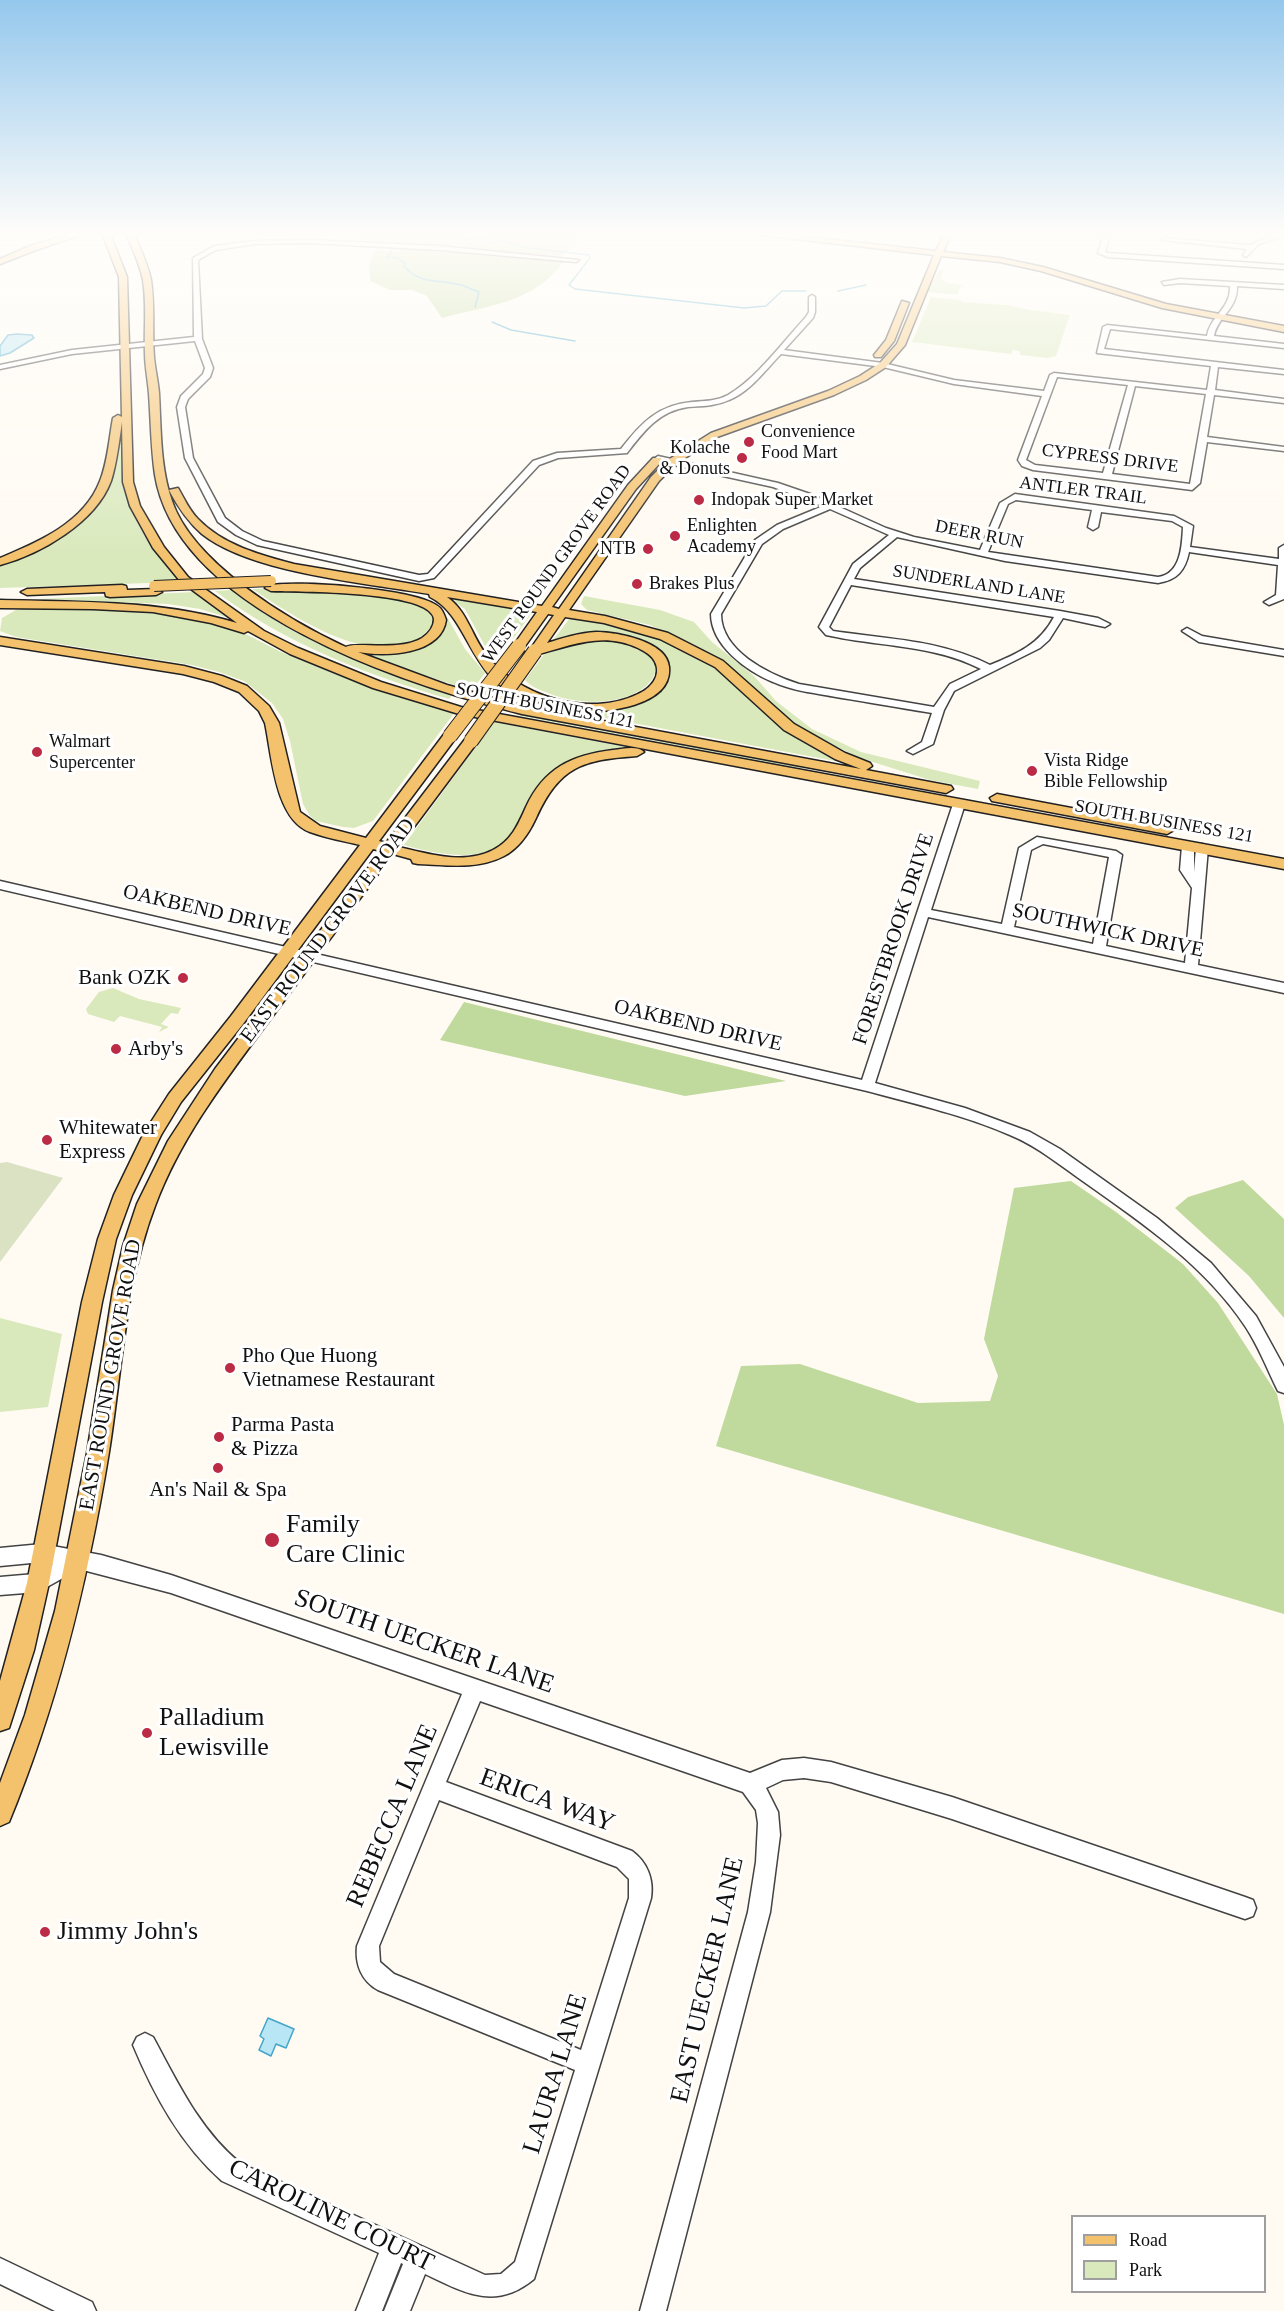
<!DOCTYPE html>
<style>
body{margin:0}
#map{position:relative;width:1284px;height:2311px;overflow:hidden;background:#fffbf3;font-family:"Times New Roman",serif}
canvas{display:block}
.legend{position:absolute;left:1071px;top:2215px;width:195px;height:78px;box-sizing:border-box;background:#fff;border:2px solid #9f9f9f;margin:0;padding:8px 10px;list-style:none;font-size:18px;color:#101010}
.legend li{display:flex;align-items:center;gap:12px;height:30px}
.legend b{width:30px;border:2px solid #9f9f9f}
</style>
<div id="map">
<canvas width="1284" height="2311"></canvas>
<ul class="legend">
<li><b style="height:8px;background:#f4c16d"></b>Road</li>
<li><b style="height:16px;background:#d9e9bc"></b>Park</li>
</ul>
</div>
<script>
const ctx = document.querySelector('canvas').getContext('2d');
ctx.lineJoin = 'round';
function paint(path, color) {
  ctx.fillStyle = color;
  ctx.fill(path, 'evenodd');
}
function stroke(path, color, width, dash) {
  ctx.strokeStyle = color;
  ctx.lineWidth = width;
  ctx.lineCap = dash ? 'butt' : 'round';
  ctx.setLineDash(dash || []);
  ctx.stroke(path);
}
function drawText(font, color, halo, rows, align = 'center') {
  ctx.font = font + ' "Times New Roman",serif';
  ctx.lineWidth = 6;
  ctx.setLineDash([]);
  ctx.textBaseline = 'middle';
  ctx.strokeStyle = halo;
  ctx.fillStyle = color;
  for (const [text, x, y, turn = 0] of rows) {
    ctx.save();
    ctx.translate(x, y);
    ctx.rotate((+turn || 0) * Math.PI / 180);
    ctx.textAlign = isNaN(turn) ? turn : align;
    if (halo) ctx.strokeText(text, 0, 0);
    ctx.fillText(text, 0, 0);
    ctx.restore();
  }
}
const industrial = new Path2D(`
 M801,233h125l-7,10 -8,1z`);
const green = new Path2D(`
 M939,270h5l-3,8 6,5 19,3h-5l-4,8 4,1 -34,-3z
 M931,297l30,3v2l46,3 23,5 40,5 -14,41 -9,2 -26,-3 -2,-4 -6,-1 -2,4 -99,-12z
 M121,426c-3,74 12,100 59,156l-180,6v-24l33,-15 61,-46z
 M311,588c21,3 96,7 111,16 6,3 12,13 13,19 -47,59 -137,-4 -183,-34z
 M232,590c12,8 22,17 34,25 58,36 122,59 187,79l-4,5c-82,-24 -165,-56 -234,-108z
 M195,592l41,28 -36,-11 -32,-5 -130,-5z
 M441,593l93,17 -21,29 -28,7 -20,-37z
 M584,596l76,14 34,12 18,20 42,34 22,25 36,28 49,23 119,29 -2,8 -48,-9 -70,-22 -57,-28 -91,-76 -62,-29 -63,-15 -6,-6z
 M29,607l131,3 72,17 49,25 76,31 98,29 -82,109 -19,7 -11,-1 -27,-6 -6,-5 -7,-12 -13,-63 -7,-22 -11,-16 -28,-22 -25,-9 -27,-7 -176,-28 -16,-6 2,-13 14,-8z
 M444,615h2l19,34 20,24 -14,18 -112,-39 61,-7z
 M570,618l40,6 63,19 53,32 55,50 65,35 -11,1 -229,-43 -54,-17 32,6 60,-10 22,-24c-4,-8 -9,-23 -17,-28 -25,-19 -68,-15 -96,-5z
 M585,637c13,2 29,0 41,4 41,12 38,43 0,56 -23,7 -50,6 -73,-2 -10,-4 -21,-7 -28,-15l23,-31z
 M519,712l283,54 -2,2 -284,-53z
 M494,722l142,27c-25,5 -59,6 -80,20 -14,10 -23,26 -31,40 -6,10 -11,22 -19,31 -22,25 -74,13 -102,5z
 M113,988l26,11 42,9 -3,6 -7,-1 -10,11 8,3 -10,5 3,-5 -42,-11 -6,6 -26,-8 -2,-5 13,-17z
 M0,1318l62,16 -14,73 -48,5z`);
const forest = new Path2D(`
 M339,233h253l-31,23 -142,-9 -62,-7z
 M402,249l161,13c-28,41 -78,44 -121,56l-15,-22 -15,-6h-22l-20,-9 -1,-15 6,-16 24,2z
 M464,1002l322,79 -101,15 -245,-56z
 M1243,1180l41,39v99l-35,-42 -74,-68 13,-11z
 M1071,1181l45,31 67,52 35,39 59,91 7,31v189l-568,-168 25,-80 59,-2 118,39 72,-2 8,-25 -14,-37 30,-151z`);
const cemetery = new Path2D(`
 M7,1162l56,16 -63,84v-99z`);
const water = new Path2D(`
 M17,334l15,1 2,3 -24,15 -10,3v-10l8,-11z
 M268,2018l26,11 -8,19 -10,-4 -5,12 -12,-6 5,-11 -4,-3z`);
const stream = new Path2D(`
 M380,233c13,5 27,1 41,2 9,1 15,4 25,2l1,-3 19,3 -1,3 21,-2 3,4 14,-1 24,7 62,7 1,3 -21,27 6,4 169,19 22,-2 16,-15h24
 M390,250l2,3 -6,4 11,1 8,5 -1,3c16,19 35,13 57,19 6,2 12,5 18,7l-4,15
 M838,291l28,-6
 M492,322l19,8 64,11`);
const minor = new Path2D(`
 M1104,233h6l-5,19 3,1 176,12v4l-176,-12 -10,-4z
 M1279,233h5v3l-25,8 -13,13 -3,-2 4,-6 -85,-9 3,-2 85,7z
 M310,240l129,6 140,14 -3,2 -137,-12 -129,-7 -55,1 -39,6 -18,10 4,79 11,29 -3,9 -22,22 -3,8 8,51 32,60 17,13 21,10 156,34 9,-1 105,-113 24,-8 64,-4c20,-26 37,-44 71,-47 12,-1 25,-1 36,-7 29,-17 55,-53 78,-78l3,-5v-15l3,-2 3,2v15l-2,6 -29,32 99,13 71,17 90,11 6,-16 4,-2 153,17 4,-24 -114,-13 6,-26 4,-2 100,11c3,-20 24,-27 23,-50l-50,-3 -16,2 -2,-3 18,-3 104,6v4l-47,-3c1,23 -20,31 -23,50l70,8v4l-174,-19 -6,20 180,21v4l-66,-7 -3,23 69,9v4l-70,-8 -7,42 77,10v4l-77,-9 -7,41 -8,7 -159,-20 -11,-4 -4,-6 24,-64 -88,-12 -71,-17 -102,-13c-15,15 -31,38 -52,46 -13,6 -27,6 -41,7 -29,4 -44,24 -61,46l-69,5 -19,7 -105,113 -15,3 -162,-36 -21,-10 -18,-13 -33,-64 -8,-51 4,-11 22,-22 2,-6 -10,-27 -123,13 -72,15v-4l72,-15 122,-13 -1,-79 21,-12 41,-5zM1057,377l71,8 -25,88 -68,-8 -9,-5zM1135,386l71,8 -16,90 -78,-10z
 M658,456l120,27 35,12 73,33 28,9 66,13 20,-47 15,-9 159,22 19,10 -3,21 89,12v-11l5,-3v54l-15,6 -5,-3 12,-7 2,-30 -89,-13c-4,19 -12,28 -31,31l-153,-22 -108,-24 -37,31 -6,11 206,32 38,7 12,6 -5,3 -42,-9 -14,22 -9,8 -86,43 -10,19 -11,34 -20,10 -6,-3 15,-9 10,-29c-32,-5 -64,-11 -96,-16 -21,-4 -43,-6 -63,-15 -27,-11 -62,-37 -62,-68l44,-74 22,-15 46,-19 -50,-19 -118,-26 -1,-2zM1016,500l76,10 -4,17 5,3 5,-3 3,-15 71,9 11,6c-1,19 -2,47 -25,50l-170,-25 20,-48zM830,509l59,26 -36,29 -34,63 7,8c53,12 106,9 155,34l-31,15 -16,23 -135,-23c-31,-10 -78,-33 -78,-70l41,-70 21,-15zM851,585l203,32c-14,27 -37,37 -64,48 -49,-25 -103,-26 -157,-34l-4,-4z
 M1187,628l15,8 82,14v6l-85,-14 -17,-11z
 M959,801l6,3 -34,106 71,14 17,-76 18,-11 79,14 6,4 -16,91 79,17 7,-75 -12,-18 2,-24 6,-4 6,4v26l2,-24 6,-4 6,4 -10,117 86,18v10l-356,-76 -53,166 90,25 65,24 30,17 97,69 54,45 45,53 28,51v26l-6,-2c-11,-22 -19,-44 -33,-65 -40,-60 -100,-101 -158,-142 -25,-17 -48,-37 -77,-49 -46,-20 -95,-31 -143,-44l-867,-202v-8l862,199 91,-276zM1043,844l66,13 -16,87 -79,-17 17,-77z
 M42,1544l59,11 70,20 579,198 32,-13 22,-2 27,4 121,35 293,100 8,3 3,8 -3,8 -8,3 -293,-100 -121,-37 -27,-4 -21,2 -17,8 12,24 2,23 -10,77 -104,399h-26l108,-399 8,-50 2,-39 -2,-13 -13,-18 -263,-91 -34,81 186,69c15,11 22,28 19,47l-117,381c-39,32 -69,14 -109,-5l-15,37h-26l19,-47 -2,-1 -19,48h-26l23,-58 -157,-72c-41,-36 -68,-86 -89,-136l4,-8 8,-4 8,4c25,46 46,92 87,126l245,112 16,-1 14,-12 60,-192 -197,-80c-16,-9 -23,-25 -21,-44l105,-252 -291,-101 -92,-24 -41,23 -38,3v-18l35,-3 18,-10 -11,-2 -42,4v-18zM439,1800l178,67 12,12v19l-48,152 -187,-76 -14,-12 -1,-16z
 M0,2258l92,44 4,9h-41l-55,-27z`);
const major = new Path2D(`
 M74,233h12l-50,17 -36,14v-5l30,-13z
 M102,233h8l17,44 6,205 7,24 24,41 24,30 76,54 34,17 83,34 80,25 823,152v10l-825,-155 -86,-26 -83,-34 -42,-23 -4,2 -33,-10 -58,-11 -60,-3 -93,-1v-8c80,2 160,0 237,23l-57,-42 -27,-33 -23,-42 -7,-24 -1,-60c-3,19 -5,40 -11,59 -15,41 -70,73 -111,84v-7c38,-16 84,-35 100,-77 8,-20 9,-42 13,-63l5,-3 4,2 -3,-140z
 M126,233h8c6,16 14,31 17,47 4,26 1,52 3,77 1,12 4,24 5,36 2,36 1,74 13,108 21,62 117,120 174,146 8,-6 53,5 76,-9 6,-4 12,-11 12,-19 -3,-29 -138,-27 -163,-28l-6,-3 2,-2c28,-7 146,3 169,19 6,3 8,9 10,15 -5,35 -61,37 -88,32l89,33 76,21 338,63 -26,-10 -51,-29 -69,-63 -55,-28 -56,-16 -39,-6 -18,26c16,-5 32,-10 49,-11 20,0 71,9 73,35 4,39 -65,47 -92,44 -19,-2 -40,-9 -57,-15 -51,-18 -51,-80 -90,-99l-1,-3c-63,-11 -178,-21 -227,-60 -15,-13 -24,-27 -33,-44l9,-2c6,10 11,22 20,31 25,26 62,36 96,45l248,42 86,-121 25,-27h8v4l-25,27 -84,118 7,2 92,-132 17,-17 43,-27 117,-42 32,-15 20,-13 17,-19 37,-89 -191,-22h28l165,18 8,-18h8l-9,19 57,6 43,9 123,37 118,22v6l-122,-24 -121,-37 -41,-9 -59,-6 -36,89 -19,22 -20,13 -32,15 -117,42 -41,27 -17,17 -90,129 36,6 63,17 55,28 71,63 51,29 25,10 2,3 -6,4 85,16 2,3 -7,4 -424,-79c-115,-29 -345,-103 -367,-239 -4,-27 -4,-54 -6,-81 -1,-14 -4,-27 -4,-41 -1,-24 2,-48 -2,-73 -3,-16 -11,-31 -17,-47zM447,597l90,15 -24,34 2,3h8l25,-35 6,1 -25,36 2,3 4,1c35,-9 67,-24 103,-7 6,3 14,7 17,14 7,14 -5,27 -17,32 -50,24 -121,3 -153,-41 -14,-19 -18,-42 -38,-56z
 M902,301l7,2 -15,38 -13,16h-6l-1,-2 12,-15z
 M122,585l4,1 1,4 29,-1 6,3 -6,3 -46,2 -4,-1 -1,-4 -78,3 -6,-3 6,-3z
 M0,637l184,29 38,10 25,10 22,20 10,17 21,89 20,14 46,12 79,-105h10l2,3 -2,3 -76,102 7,2 80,-105h10l2,3 -2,3 -77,103c30,7 65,18 94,3 18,-9 25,-25 33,-43 18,-39 46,-52 87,-57 10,-1 24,-5 31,2l-7,4c-55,4 -77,10 -101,62 -7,15 -17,30 -32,38 -27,14 -57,9 -86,8l-5,-1 -2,-4 -18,-5c-40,54 -80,108 -121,163 -44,59 -91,119 -117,189 -30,78 -33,165 -46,246 -21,128 -51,251 -100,370l-9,4v-43l25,-68 30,-104 32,-158 26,-163 10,-44 14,-42 31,-63 47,-72 166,-218 -8,-2 -130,175 -62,78 -20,33 -29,60 -16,44 -14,63 -53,281 -15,67 -25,78 -9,3v-50l27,-98 55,-281 16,-63 16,-44 30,-62 25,-39 62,-78 129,-171c-16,-4 -34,-7 -50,-13 -35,-13 -38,-76 -45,-109l-6,-12 -20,-19 -25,-10 -31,-8 -183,-29z
 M997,794l170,32 7,4 -7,4 -175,-33 -2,-3z`);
const majorBridgeFar1 = new Path2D(`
 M154,586l117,-5`);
const majorBridge = new Path2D(`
 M450,736l69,-90
 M471,741l64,-90`);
const markers = [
 [749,442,6,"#bc2b45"],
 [742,458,6,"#bc2b45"],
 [699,500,6,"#bc2b45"],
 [675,536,6,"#bc2b45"],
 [648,549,6,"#bc2b45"],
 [637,584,6,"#bc2b45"],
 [37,752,6,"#bc2b45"],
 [1032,771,6,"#bc2b45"],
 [183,978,6,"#bc2b45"],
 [116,1049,6,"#bc2b45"],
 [47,1140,6,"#bc2b45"],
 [230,1368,6,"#bc2b45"],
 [219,1437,6,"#bc2b45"],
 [218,1468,6,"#bc2b45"],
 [272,1540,8,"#bc2b45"],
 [147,1733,6,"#bc2b45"],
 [45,1932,6,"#bc2b45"]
];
const farPoinames = [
 ["Convenience",761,432],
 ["Food Mart",761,453],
 ["Kolache",730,448,"right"],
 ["& Donuts",730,469,"right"],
 ["Indopak Super Market",711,500],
 ["Enlighten",687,526],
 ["Academy",687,547],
 ["NTB",636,549,"right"],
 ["Brakes Plus",649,584],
 ["Walmart",49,742],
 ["Supercenter",49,763],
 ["Vista Ridge",1044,761],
 ["Bible Fellowship",1044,782]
];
const farStreetnames = [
 ["CYPRESS DRIVE",1110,459,7],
 ["ANTLER TRAIL",1083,491,7],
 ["DEER RUN",979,535,11],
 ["WEST ROUND GROVE ROAD",557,564,-54],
 ["SUNDERLAND LANE",979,585,9],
 ["SOUTH BUSINESS 121",545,706,11],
 ["SOUTH BUSINESS 121",1164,822,10]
];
const streetNames = [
 ["OAKBEND DRIVE",207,911,13],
 ["EAST ROUND GROVE ROAD",328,931,-53],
 ["SOUTHWICK DRIVE",1108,931,12],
 ["FORESTBROOK DRIVE",894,939,-72],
 ["OAKBEND DRIVE",698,1026,13],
 ["EAST ROUND GROVE ROAD",111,1375,-80]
];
const poiNames = [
 ["Bank OZK",171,978,"right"],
 ["Arby's",128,1049],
 ["Whitewater",59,1128],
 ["Express",59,1152],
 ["Pho Que Huong",242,1356],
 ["Vietnamese Restaurant",242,1380],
 ["Parma Pasta",231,1425],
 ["& Pizza",231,1449],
 ["An's Nail & Spa",218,1490,"center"]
];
const nearPoinames = [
 ["Family",286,1525],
 ["Care Clinic",286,1555],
 ["Palladium",159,1718],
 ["Lewisville",159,1748],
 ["Jimmy John's",57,1932]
];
const nearStreetnames = [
 ["SOUTH UECKER LANE",424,1642,19],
 ["ERICA WAY",547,1801,20],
 ["REBECCA LANE",393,1816,-67],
 ["EAST UECKER LANE",708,1980,-77],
 ["LAURA LANE",556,2074,-73],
 ["CAROLINE COURT",331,2216,26]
];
paint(industrial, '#ebe5ee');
paint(green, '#d9e9bc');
paint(forest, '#c0d99c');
paint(cemetery, '#dbe1c3');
paint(water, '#b9e6f4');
stroke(water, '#42a5c9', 1.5);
stroke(stream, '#42a5c9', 1.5);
stroke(minor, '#434343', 3);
stroke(major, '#212121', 3);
paint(minor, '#fff');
paint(major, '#f4c16d');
stroke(majorBridgeFar1, '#212121', 12, []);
stroke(majorBridge, '#212121', 16, []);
stroke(majorBridgeFar1, '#f4c16d', 10);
stroke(majorBridge, '#f4c16d', 14);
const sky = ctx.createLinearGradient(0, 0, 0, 557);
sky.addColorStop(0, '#95c8ed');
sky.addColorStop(0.42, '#fffdfa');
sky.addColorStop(1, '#fffdfa00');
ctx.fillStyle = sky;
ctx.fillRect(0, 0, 1284, 557);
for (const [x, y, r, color] of markers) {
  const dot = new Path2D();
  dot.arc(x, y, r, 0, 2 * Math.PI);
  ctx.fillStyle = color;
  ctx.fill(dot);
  stroke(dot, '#fff', 2);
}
drawText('18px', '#101010', '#fff', farPoinames, 'left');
drawText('18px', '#101010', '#fff', farStreetnames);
drawText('21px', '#101010', '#fff', streetNames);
drawText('21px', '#101010', '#fff', poiNames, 'left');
drawText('26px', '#101010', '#fff', nearPoinames, 'left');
drawText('26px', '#101010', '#fff', nearStreetnames);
</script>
